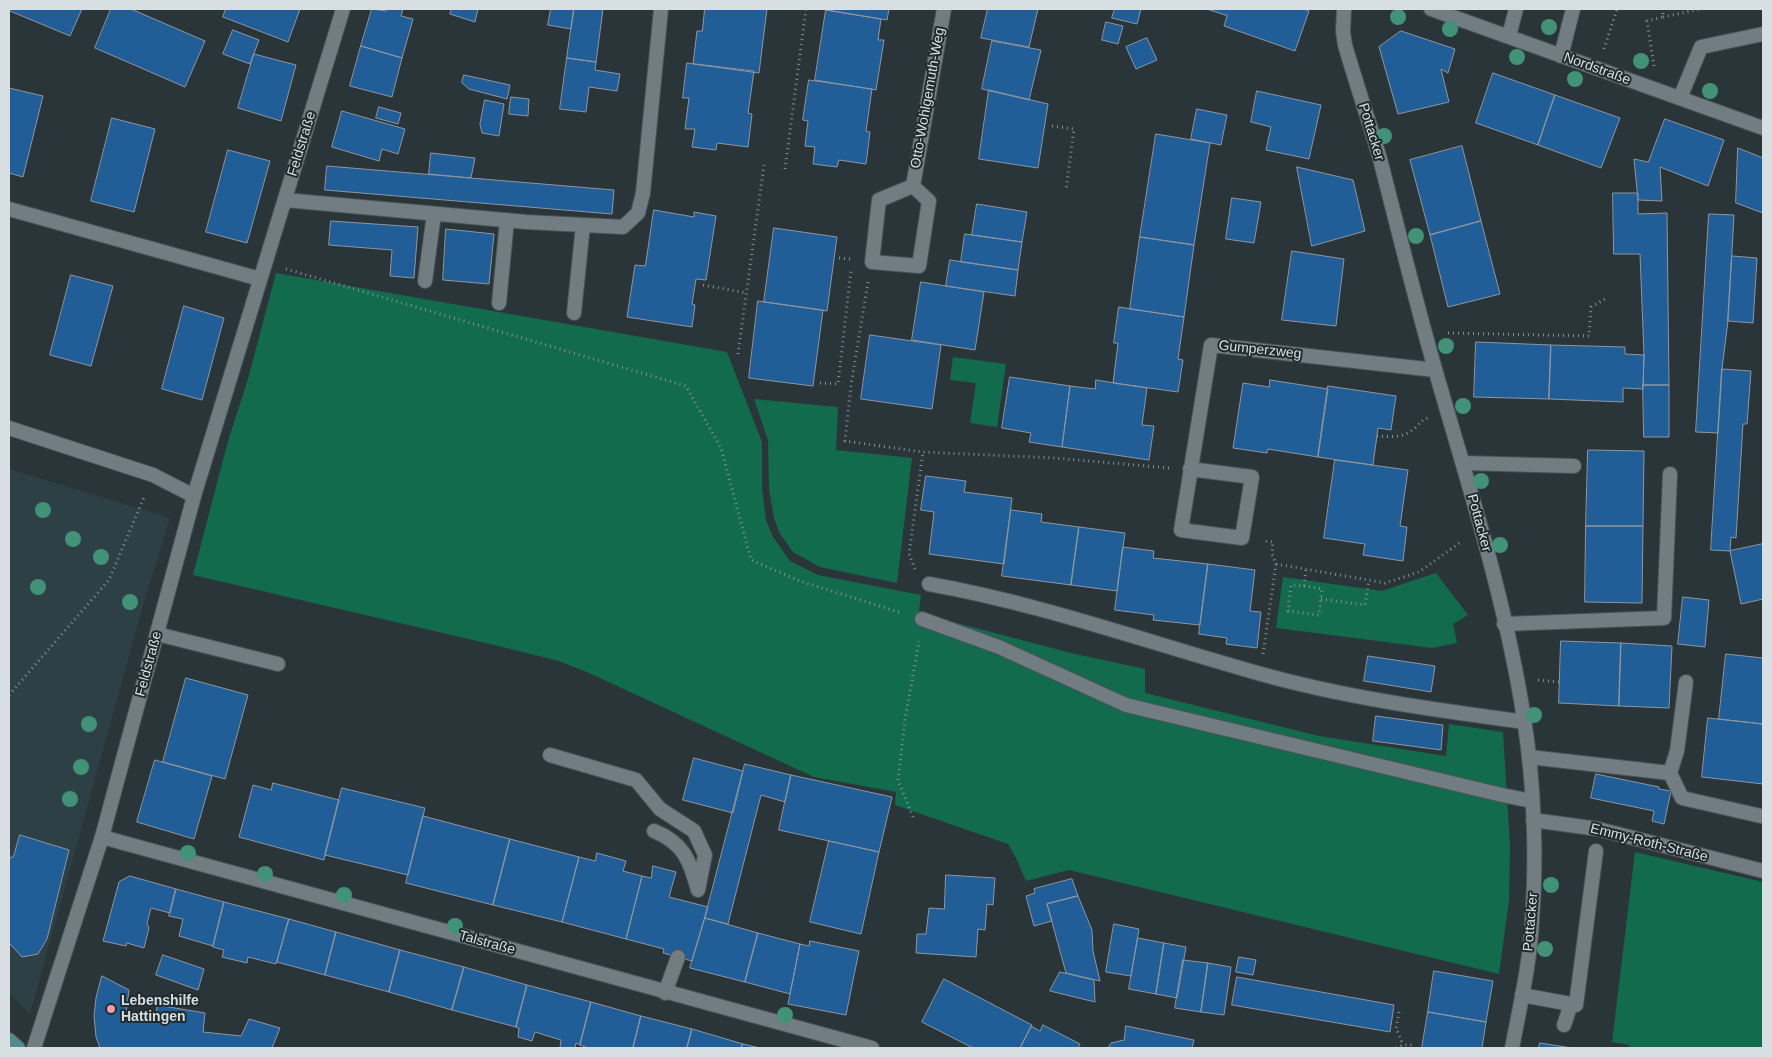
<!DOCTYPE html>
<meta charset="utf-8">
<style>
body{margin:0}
#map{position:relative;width:1772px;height:1057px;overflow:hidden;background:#2a3539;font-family:Arial,sans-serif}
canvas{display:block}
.frame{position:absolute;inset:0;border:10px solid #d8dfe2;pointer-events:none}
</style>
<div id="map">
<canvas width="1772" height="1057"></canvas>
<div class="frame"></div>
</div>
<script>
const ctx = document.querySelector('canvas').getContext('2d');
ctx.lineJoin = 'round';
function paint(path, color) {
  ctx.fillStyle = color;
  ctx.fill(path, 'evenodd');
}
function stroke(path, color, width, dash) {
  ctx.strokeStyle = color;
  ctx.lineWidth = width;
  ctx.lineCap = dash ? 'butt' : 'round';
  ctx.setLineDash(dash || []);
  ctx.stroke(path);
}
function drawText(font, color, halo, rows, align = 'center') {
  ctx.font = font + ' Arial,sans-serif';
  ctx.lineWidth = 4;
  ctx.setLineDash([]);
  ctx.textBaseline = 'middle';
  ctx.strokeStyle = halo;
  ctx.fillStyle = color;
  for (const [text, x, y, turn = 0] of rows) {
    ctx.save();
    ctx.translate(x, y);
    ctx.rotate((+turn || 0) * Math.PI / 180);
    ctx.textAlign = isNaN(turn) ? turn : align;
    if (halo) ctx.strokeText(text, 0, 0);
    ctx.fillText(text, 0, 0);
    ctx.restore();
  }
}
const built = new Path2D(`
 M9,469l161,49 -28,91 -112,405 -21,-21z`);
const green = new Path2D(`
 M276,273l451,79 35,90v46l4,32 7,17 17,24 28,14 103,20 -2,16 15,6 137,36 74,16v24l174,43 127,20 3,-32 54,8 7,114 -1,54 -10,74 -430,-104 -43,11 -10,-23 -8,-14 -113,-39 1,-13 -82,-15 -225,-104 -30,-12 -69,-17 -297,-69 35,-134 20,-62z
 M953,357l53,7 -9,63 -27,-4 6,-40 -26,-3z
 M754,399l84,8 -2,43 76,8 -15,125 -77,-16 -27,-15 -14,-20 -5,-14 -5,-29 -1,-49z
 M1436,573l32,42 -15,9 4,19 -25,5 -156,-20 7,-51 99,14z
 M1635,852l128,30v166h-134v-3l-17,-3z`);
const building = new Path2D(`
 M11,9h71l-12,27 -60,-25z
 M111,9h20l74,32 -20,46 -90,-39z
 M226,9h74l-12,33 -65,-25z
 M372,9l14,2 1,-2h16l-2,7 12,3 -11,39 -41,-12z
 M452,9h26l-3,13 -25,-8z
 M551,9h23l-3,20 -23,-4z
 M574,9h29l-7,53 -29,-4z
 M705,9h62l-8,64 -66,-9 4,-33h5z
 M826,9h63l-2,11 -61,-10z
 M988,9h50l-9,38 -48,-9z
 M1115,9h26l-4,15 -25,-6z
 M1207,9h97l5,2 -14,40 -71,-25 3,-10z
 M826,10l55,9 -3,21h6l-8,50 -61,-10z
 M1106,22l17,4 -5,18 -16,-4z
 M233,30l26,10 -9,24 -27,-10z
 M1401,31l54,18 -7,24 -7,-4 8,33 -51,12 -19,-67z
 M1147,38l10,22 -21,9 -10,-22z
 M992,41l49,9 -12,50 -47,-11z
 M361,46l41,12 -10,39 -42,-11z
 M254,54l42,11 -15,56 -43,-13z
 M567,58l29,4 -1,8 25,4 -3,17 -28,-4 -3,25 -26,-3z
 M687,63l67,8 -6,42 4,1 -4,33 -31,-4 -1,7 -24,-3 3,-18h-10l4,-31h-6z
 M1493,73l62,22 -17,50 -62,-22z
 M464,75l46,10 -3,14 -38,-10 -7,-6z
 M809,80l63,9 -6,42 4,1 -4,32 -27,-4 -2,7 -24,-3 2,-17 -10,-1 3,-25 -5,-1z
 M9,88l34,8 -20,81 -14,-4z
 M989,90l59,14 -10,64 -59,-9z
 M1257,91l64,14 -12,54 -43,-9 5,-23 -20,-5z
 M1555,95l65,23 -19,50 -63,-23z
 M511,97l18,2 -1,17 -19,-2z
 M485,100l19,4 -5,32 -17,-3 -2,-9z
 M379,107l22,6 -3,11 -22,-6z
 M1197,109l30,6 -6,30 -30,-6z
 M342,111l63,18 -7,25 -16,-5 -3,12 -47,-14z
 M112,118l43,11 -21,83 -43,-11z
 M1665,119l59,21 -16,46 -48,-19 2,34 -24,-1 -4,-41 14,3z
 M1156,134l54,9 -16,102 -54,-8z
 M1462,146l19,75 -51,14 -20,-75z
 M1738,148l25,10v55l-27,-10z
 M228,150l42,11 -23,82 -41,-11z
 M431,153l44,5 -4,20 -42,-4z
 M327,166l287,24 -2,24 -287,-24z
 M1297,167l56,13 12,51 -53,15z
 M1613,193h25v21l29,-1 2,172h-26l1,-30 -4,-101h-26z
 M1232,198l29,4 -7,41 -28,-4z
 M977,204l50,8 -5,30 -50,-7z
 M654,210l40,7v-5l22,4 -10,64 -10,-1 -4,25 3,1 -3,22 -65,-10 8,-52 10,1z
 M1709,214l25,1 -6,106 -6,48 -4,64 -22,-1z
 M331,221l87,6 -4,51 -24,-2 2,-26 -63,-5z
 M1481,221l19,73 -52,13 -18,-72z
 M774,228l63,9 -10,74 -63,-9z
 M446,229l48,5 -5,50 -46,-4z
 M965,234l57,8 -4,28 -57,-8z
 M1140,237l54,8 -10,72 -54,-8z
 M1292,251l52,8 -8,67 -54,-6z
 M1732,256l25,2 -4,65 -25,-2z
 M950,260l68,10 -3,26 -69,-10z
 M71,275l42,11 -22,80 -41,-11z
 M921,282l63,10 -9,58 -63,-10z
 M758,301l65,9 -10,76 -64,-8z
 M184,306l40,12 -22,82 -40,-11z
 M1119,307l65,10 -6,42 5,1 -5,32 -65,-9 5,-40h-4z
 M870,335l71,10 -9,64 -71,-10z
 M1476,342l75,3 -2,54 -75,-2z
 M1551,345l74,2v7l19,1 -1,34 -20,-1v14l-74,-3z
 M1722,369l29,2 -4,53h-4l-7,114 -5,-1 -1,14 -19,-1z
 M1010,377l60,9 -8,61 -33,-5 2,-9 -29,-5z
 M1096,380l51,8 -5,37 12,1 -5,34 -87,-13 8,-61 25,3z
 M1270,380l58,9 -10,68 -50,-8 -1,4 -34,-5 10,-65 26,4z
 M1643,385h26v52h-25z
 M1328,386l68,10 -5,34 -13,-2 -5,37 -55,-8z
 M1588,450l56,1 -1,75h-57z
 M1335,460l73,10 -8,56 7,1 -4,34 -40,-6 2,-11 -41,-6z
 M926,476l40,5 -2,11 48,6 -8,66 -75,-10 5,-42 -13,-2z
 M1011,510l31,4 -1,8 38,5 -8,58 -69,-9z
 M1586,526h57l-1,77 -57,-1z
 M1079,527l46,6 -8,58 -46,-6z
 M1763,544v55l-22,5 -11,-53z
 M1123,547l31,4 -1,7 55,6 -8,61 -47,-5 1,-5 -39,-5z
 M1208,564l47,6 -5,41 11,1 -4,36 -31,-4 1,-6 -28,-4z
 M1683,597l26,3 -4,47 -27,-3z
 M1561,641l60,2 -2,63 -60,-3z
 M1621,643l51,3 -3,62 -50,-2z
 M1726,654l37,4v66l-44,-5z
 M1368,656l67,10 -4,26 -67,-11z
 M186,678l62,17 -23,84 -62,-17z
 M1376,716l67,9 -2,25 -68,-9z
 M1708,718l55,6v60l-61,-7z
 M694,758l49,13 -10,42 -50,-13z
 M155,760l57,16 -18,63 -57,-17z
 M745,764l46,11 -6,27 -24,-7 -33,129 -23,-6z
 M1596,774l63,13v2l12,2 -7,33 -12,-3 2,-10 -63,-13z
 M791,775l101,22 -13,55 -100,-22z
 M273,783l66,17 -15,60 -85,-23 14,-52 18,5z
 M342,788l83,20 -17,67 -83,-20z
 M423,816l87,23 -17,66 -87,-22z
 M20,835l49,15 -22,89 -9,15 -16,3 -13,-14v-85l4,-1z
 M510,839l69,18 -17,65 -69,-17z
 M829,841l50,11 -18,82 -51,-12z
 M597,853l29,8 -3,10 19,5 -16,63 -64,-17 17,-65 16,4z
 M653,866l23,6 -7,25 39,10 -16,54 -29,-8 1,-4 -38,-10 16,-63 9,2z
 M946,875l49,3 -2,27 -6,-1 -2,26 -7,-1 -2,28 -60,-4 1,-19h9l3,-26 15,1z
 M130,876l46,13 -6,24 -19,-5 -4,15 2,5 -5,20 -17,-5 -1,3 -23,-5 16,-59z
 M1072,879l6,17 -31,8 5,17 -18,5 -8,-30 9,-3 -1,-4z
 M176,889l48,13 -11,44 -34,-10 4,-17 -14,-3z
 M1078,896l14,34 1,21 7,30 -34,-8 -19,-69z
 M224,902l65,17 -13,45 -28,-7 -1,6 -25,-6 2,-7 -11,-3z
 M705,918l53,15 -13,49 -55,-14z
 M289,919l47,13 -11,43 -48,-13z
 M1114,924l25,5 -8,47 -25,-4z
 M336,932l64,18 -11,42 -64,-17z
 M758,933l42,11 -10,50 -45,-12z
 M1138,938l26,5 -8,51 -27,-5z
 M810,941l49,10 -13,64 -58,-11 12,-60 9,2z
 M1164,943l22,4 -9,51 -21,-4z
 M400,950l64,17 -12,43 -63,-18z
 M163,955l41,14 -6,21 -42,-15z
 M1239,957l17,3 -3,15 -17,-3z
 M1183,960l25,3 -7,49 -26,-4z
 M1208,963l23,4 -7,48 -23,-3z
 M464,967l63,18 -11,42 -64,-17z
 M1434,971l59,10 -7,41 -58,-10z
 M1060,972l34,8 1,22 -45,-11z
 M102,976l27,14 -3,23 1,9 29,-3 1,-14 48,8 -2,19 38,4 8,-17 31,9 -8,20h-172l-4,-11 -2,-21 2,-18z
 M1237,977l157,28 -4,27 -158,-27z
 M944,979l88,46 -12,23h-47l-51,-26z
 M527,985l64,17 -11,43 -4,-2 -1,5h-15l1,-8 -26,-8 -3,9 -14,-4 1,-9 -3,-1z
 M591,1002l50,14 -8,32h-45l-8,-3z
 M1428,1012l58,10 -4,26h-60z
 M641,1016l51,13 -5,19h-54z
 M1043,1025l37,19 -2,4h-58l11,-22 9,5z
 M1126,1026l68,14 -2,8h-84l3,-5 13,-3z
 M692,1029l51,15 -2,4h-54z
 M1540,1043l32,5h-33z
 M743,1044l17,4h-19z`);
const path = new Path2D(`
 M1663,17l38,-8
 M1604,49l13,-40
 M1654,66l-7,-45 16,-4v-8
 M1052,126l22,3 -8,61
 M785,169l21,-160
 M839,258l12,1
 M286,269l400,117 35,62 30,112 49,21 102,32
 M868,282l-17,103 -6,56 78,11 132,6 114,10
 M703,285l44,8
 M1448,333l141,3 2,-29 14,-8
 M738,354l26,-189
 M820,383l18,1 13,-114
 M1377,436c14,1 27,2 38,-8 5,-5 7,-8 13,-10
 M1276,564l109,19 34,-11 43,-31
 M915,569l-6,-15 14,-102
 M1304,586l18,3 -3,26 -31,-4 3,-26 13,1 2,-17
 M1321,599l44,6 4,-25
 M1263,654l13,-90 -4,-10 1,-12 -9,-1
 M1538,680l21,2
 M9,695l100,-115 36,-85
 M913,817l-15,-37 7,-60 14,-79
 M1399,1012l-3,16 7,17
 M1396,1048l7,-3h11`);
const service = new Path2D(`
 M1509,36l7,-27
 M1561,56l12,-47
 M1680,98l21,-51 62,-13
 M285,200l241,22 97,5 15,-14 5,-20 18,-184
 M425,281l9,-67
 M499,303l8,-83
 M574,313l9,-88
 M9,428l144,47 41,21
 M1463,463l111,3
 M929,584c113,20 221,59 332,90 86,24 175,36 264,48
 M922,619l77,28 127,58 376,90 30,6
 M1504,624l160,-6 6,-144
 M157,634l121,30
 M550,755l86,25 24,29 34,22 11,24 -7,35c-8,-29 -14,-47 -44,-59
 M1529,757l141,16 12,25 79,18
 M1670,773l7,-22 9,-69
 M665,993l13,-36
 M1522,995l54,10 20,-154
 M1564,1025l7,-21`);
const minor = new Path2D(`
 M1344,9l-1,23 2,13c11,38 24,76 35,114 18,70 35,140 55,210 33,115 71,232 89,350 10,63 13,138 8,202 -2,42 -12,85 -20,127
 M1431,9l332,119
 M913,186l16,15 -10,65 -47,-4 7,-62z
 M913,186l31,-177
 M9,209l251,70
 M1190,469l62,8 -10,61 -61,-8 30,-185 224,25
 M1533,820l65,9 165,42
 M102,837l770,211`);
const tertiary = new Path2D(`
 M34,1048l68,-211 92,-341 149,-487`);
const secondary = new Path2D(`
 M9,1040l9,8`);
const trees = [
 [1398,17],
 [1549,27],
 [1450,29],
 [1517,57],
 [1641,61],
 [1575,79],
 [1710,91],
 [1384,136],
 [1416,236],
 [1446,346],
 [1463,406],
 [1481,481],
 [43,510],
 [73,539],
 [1500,545],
 [101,557],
 [38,587],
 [130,602],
 [1534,715],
 [89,724],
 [81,767],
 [70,799],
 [188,853],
 [265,874],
 [1551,885],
 [344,895],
 [455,926],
 [1545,949],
 [785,1015]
];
const markers = [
 [111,1009,5,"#f29aad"]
];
const streetNames = [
 ["Nordstraße",1597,69,20],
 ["Otto-Wohlgemuth-Weg",928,98,-80],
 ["Pottacker",1371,132,73],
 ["Feldstraße",302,144,-73],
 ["Gumperzweg",1260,350,6],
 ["Pottacker",1479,523,75],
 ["Feldstraße",149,664,-75],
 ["Emmy-Roth-Straße",1649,843,14],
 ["Pottacker",1531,922,-85],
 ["Talstraße",487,943,15]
];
const poiNames = [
 ["Lebenshilfe",121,1001],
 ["Hattingen",121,1017]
];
paint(built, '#2d4046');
paint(green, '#136b4d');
paint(building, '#215e98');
stroke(building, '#8e96a0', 1);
stroke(service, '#495356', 16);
stroke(minor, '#495356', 16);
stroke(tertiary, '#495356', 16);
stroke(secondary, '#495356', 16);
stroke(path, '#868f92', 3, [1, 4]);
stroke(service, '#717d82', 14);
stroke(minor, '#717d82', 14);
stroke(tertiary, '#717d82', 14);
stroke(secondary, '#548a8c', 14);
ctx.fillStyle = '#419277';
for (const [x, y] of trees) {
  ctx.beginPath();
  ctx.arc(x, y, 8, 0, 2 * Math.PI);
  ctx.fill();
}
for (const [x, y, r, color] of markers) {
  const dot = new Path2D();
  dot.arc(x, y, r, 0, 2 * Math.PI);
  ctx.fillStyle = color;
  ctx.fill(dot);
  stroke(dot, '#202b2f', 2);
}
drawText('14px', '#d8dfe2', '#202b2f', streetNames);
drawText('bold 14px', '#d8dfe2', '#202b2f', poiNames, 'left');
</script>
